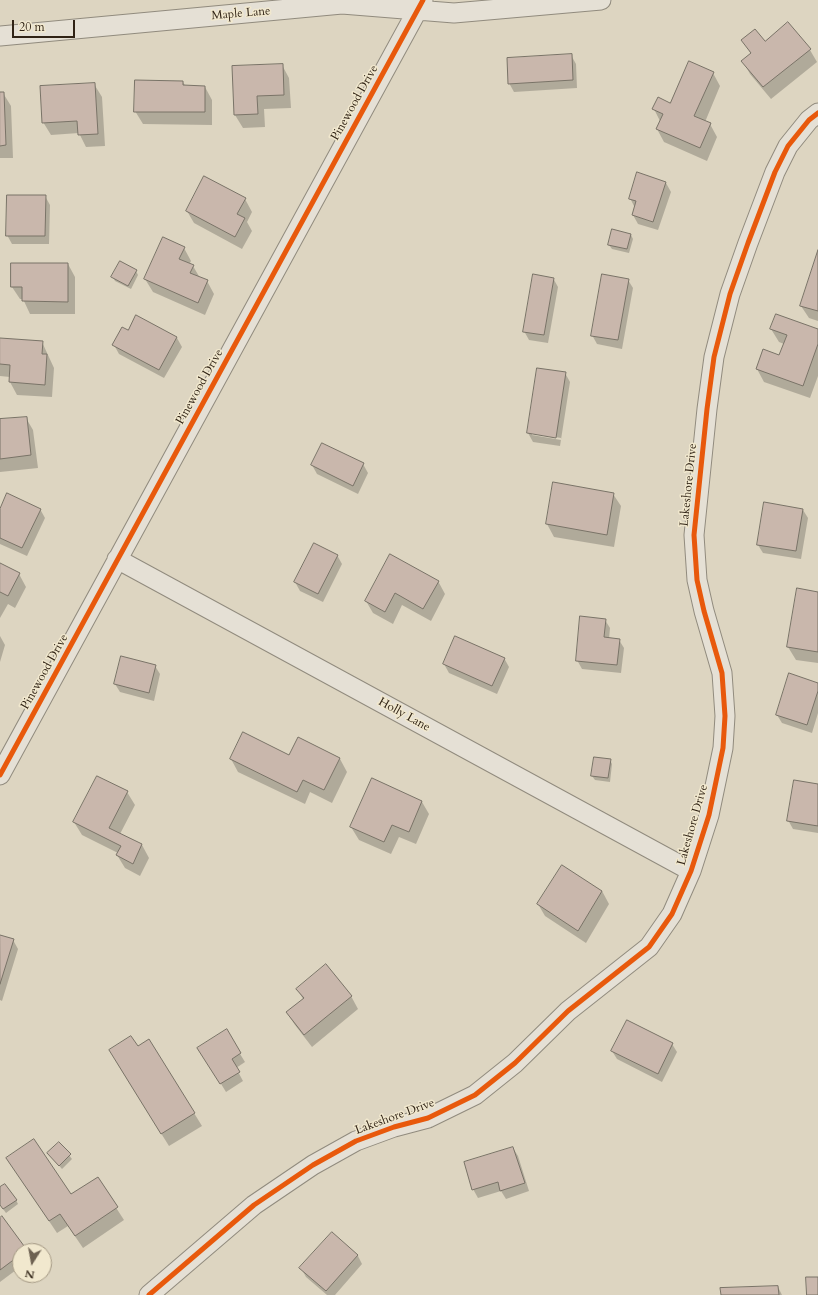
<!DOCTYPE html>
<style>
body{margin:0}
#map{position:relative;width:818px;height:1295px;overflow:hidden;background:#ddd5c1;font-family:Cardo,serif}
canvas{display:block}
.north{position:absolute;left:12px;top:1243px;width:40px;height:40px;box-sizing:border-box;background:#f1e8ce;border:1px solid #a49984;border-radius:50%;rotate:191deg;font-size:11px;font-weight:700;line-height:16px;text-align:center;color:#302315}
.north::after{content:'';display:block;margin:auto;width:14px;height:18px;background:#6d6151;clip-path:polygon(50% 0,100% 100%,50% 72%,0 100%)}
.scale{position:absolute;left:12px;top:20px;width:63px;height:18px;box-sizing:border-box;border:2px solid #302315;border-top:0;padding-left:5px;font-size:12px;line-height:14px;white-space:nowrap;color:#302315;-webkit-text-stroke:3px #f1e8ce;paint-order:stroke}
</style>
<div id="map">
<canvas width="818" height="1295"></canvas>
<div class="north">N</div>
<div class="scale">20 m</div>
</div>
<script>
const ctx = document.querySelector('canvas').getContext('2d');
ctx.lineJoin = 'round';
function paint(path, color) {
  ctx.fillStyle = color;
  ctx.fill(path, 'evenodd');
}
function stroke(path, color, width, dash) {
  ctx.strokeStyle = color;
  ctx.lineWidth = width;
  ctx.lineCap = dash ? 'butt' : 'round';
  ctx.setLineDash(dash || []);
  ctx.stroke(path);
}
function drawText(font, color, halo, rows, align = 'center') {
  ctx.font = font + ' Cardo,serif';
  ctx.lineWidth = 3;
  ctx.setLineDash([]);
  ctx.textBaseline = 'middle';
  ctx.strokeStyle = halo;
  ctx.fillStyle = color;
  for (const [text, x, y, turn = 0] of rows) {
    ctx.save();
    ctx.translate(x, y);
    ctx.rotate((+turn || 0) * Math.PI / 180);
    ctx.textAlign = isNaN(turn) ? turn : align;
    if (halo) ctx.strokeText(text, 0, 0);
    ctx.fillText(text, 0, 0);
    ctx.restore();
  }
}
const shadow = new Path2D(`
 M743,40l67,10 7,12 -46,37 -21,-25 -7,-13 8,-7z
 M571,55l5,9 1,24 -63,4 -5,-9z
 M282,65l7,13 2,30 -27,1 1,18 -22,1 -8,-13z
 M713,73l7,13 -15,36 5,2 7,13 -10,24 -43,-19 -7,-13 3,-8 -6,-12 16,-5z
 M183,82l3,5h19l7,13v25l-69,-1 -8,-13z
 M94,84l8,13 3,49 -19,1 -7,-14 -28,2 -8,-13z
 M0,93h3l8,13 2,52h-13z
 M638,174l28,9 5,9 -13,38 -20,-6 -5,-9 2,-7 -5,-10z
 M45,196l5,9 -1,39h-37l-5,-9z
 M245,199l7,13 -5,10 5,9 -10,18 -48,-26 -7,-12z
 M631,235l2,4 -4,14 -17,-4 -3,-4z
 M184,248l7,13 -2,4 4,1 7,12 7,3 7,13 -9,21 -52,-23 -8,-13z
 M818,254v67l-9,-3 -8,-12z
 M68,264l7,13v37h-45l-7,-15h-3l-8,-12z
 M136,271l2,4 -7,14 -16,-8 -2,-4z
 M553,278l5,9 -10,56 -19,-3 -5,-9z
 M628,280l5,8 -11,61 -25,-5 -5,-9z
 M137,317l40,21 5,9 -18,31 -45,-24 -5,-9 15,-13z
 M771,329l47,1v46l-8,22 -46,-16 -7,-13 23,-13 4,-12 -5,-2z
 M0,339l42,3 12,26 -2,29 -35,-2 -7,-13v-5l-10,-1z
 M565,373l5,9 -10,64 -27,-4 -5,-9zM532,433l29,5v2l-29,-5z
 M26,418l7,12 5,38 -38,4v-52z
 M363,464l5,9 -10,21 -41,-20 -5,-9z
 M613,494l8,12 -7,41 -60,-10 -7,-13z
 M40,509l5,9 -18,38 -27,-12v-32z
 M803,510l5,8 -7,41 -38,-6 -5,-8z
 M337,555l5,9 -19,38 -23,-11 -5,-9z
 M0,564l19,10 7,13 -11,21 -7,-4 -8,14z
 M438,581l7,13 -14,27 -29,-16 -9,19 -20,-11 -7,-12z
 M818,593v70l-22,-3 -8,-13z
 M605,620l5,8 -1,11 10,1 5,8 -3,25 -39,-4 -5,-9z
 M0,636l5,9 -5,17z
 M456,637l48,21 5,9 -12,27 -48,-21 -5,-9z
 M155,666l5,8 -6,27 -34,-9 -5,-8z
 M818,684v29l-6,20 -30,-10 -5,-8z
 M298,738l42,21 7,13 -15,31 -22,-11 -5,12 -67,-32 -7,-13 59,-3z
 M610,760l2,4 -2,18 -15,-2 -3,-4z
 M372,780l50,22 7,12 -13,30 -17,-7 -8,17 -32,-14 -8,-13z
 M818,785v48l-25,-4 -5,-9z
 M127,792l8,13 -15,29 22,11 7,13 -9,18 -15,-8 -8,-13 1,-2 -36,-18 -8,-13z
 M602,891l7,13 -23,39 -41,-27 -7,-12z
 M0,936l13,4 5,9 -16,52 -2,-1z
 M297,989l54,7 7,13 -46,38 -17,-22 -8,-12 16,-14z
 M226,1031l19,31 -9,6 7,13 -17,11 -22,-36z
 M149,1040l53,86 -33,20 -52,-83z
 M672,1044l5,8 -15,30 -45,-23 -5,-8z
 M59,1143l13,16 -10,10 -13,-15z
 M513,1148l5,8 11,35 -23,8 -5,-8 -23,7 -5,-9z
 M7,1158l64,38 26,-18 27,42 -41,28 -15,-22 -11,7z
 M0,1188l16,12 2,4 -12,9 -6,-8z
 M2,1218l25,33h-7v16l-20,15v-63z
 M332,1233l26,23 4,8 -27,31h-8l-21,-18 -5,-9z
 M778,1287l4,8h-60z`);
const building = new Path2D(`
 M788,22l23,27 -48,38 -22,-26 10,-8 -10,-13 14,-11 10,12z
 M572,54l1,26 -65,4 -1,-26z
 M689,61l25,11 -20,44 17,7 -11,25 -44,-19 7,-15 -11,-5 6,-12 12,6z
 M283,64l1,31 -27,1 1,18 -24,1 -2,-49z
 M135,80l48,1v4l22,1v26h-71z
 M95,83l3,51 -20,1 -1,-14 -35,2 -2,-37z
 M0,92h4l2,53 -6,1z
 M637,172l29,10 -13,40 -21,-7 4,-14 -7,-2z
 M204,176l42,22 -9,16 8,4 -10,19 -49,-26z
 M7,195h39l-1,41h-39z
 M612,229l19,5 -4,15 -19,-4z
 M163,237l22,10 -6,12 15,6 -4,8 18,7 -10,23 -54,-24z
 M818,250v61l-18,-5z
 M120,261l17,9 -9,16 -17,-9z
 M11,263h57v39l-46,-1v-14h-11z
 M533,274l21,4 -10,57 -21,-3z
 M602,274l27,5 -11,61 -27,-4z
 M776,314l42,15v15l-15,42 -47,-17 7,-20 16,6 8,-20 -17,-6z
 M136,315l41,22 -18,33 -47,-25 10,-18 6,3z
 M0,338l43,3 -1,13h5l-2,31 -36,-3 1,-17 -10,-1z
 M537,368l29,4 -10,66 -29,-5z
 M27,417l4,38 -31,4v-40z
 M322,443l42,20 -11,23 -42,-21z
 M553,482l61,11 -7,42 -61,-11z
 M7,493l34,16 -19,39 -22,-10v-29z
 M764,502l39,7 -7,42 -39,-6z
 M314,543l24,12 -20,39 -24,-12z
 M390,554l49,27 -16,28 -28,-16 -10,19 -20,-11z
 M0,563l20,10 -12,23 -8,-4z
 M797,588l21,4v60l-31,-5z
 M580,616l26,3 -2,18 16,2 -3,26 -41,-4z
 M455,636l50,22 -13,28 -49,-22z
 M121,656l35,9 -7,28 -35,-9z
 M789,673l29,10v8l-11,34 -31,-10z
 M243,732l46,23 9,-18 42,21 -16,32 -21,-10 -6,12 -67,-33z
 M594,757l17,2 -3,19 -17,-2z
 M97,776l31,15 -19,37 33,16 -9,20 -17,-9 5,-9 -48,-24z
 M372,778l50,23 -13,31 -17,-7 -8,17 -34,-15z
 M794,780l24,4v42l-31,-5z
 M562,865l40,26 -24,40 -41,-27z
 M0,935l14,4 -14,45z
 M326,964l26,32 -48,39 -18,-23 18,-14 -8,-9z
 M627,1020l46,23 -15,31 -47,-23z
 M227,1029l14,24 -9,6 8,13 -20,12 -23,-36z
 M131,1036l7,10 11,-7 46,74 -34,21 -52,-84z
 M34,1139l37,55 27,-17 20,30 -43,29 -15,-22 -11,7 -43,-63z
 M59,1142l12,12 -12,12 -12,-13z
 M513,1147l12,36 -25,8 -2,-9 -26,8 -8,-28z
 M5,1184l12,16 -14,9 -3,-4v-18z
 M2,1216l25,34 -7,1v4l-20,15v-52z
 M332,1232l26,23 -32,36 -27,-23z
 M806,1277h12v18h-11z
 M778,1286l1,9h-58l-1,-7z`);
const minor = new Path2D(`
 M0,36l342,-32 112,9 147,-13
 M117,559l574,312
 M0,775l423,-775
 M149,1295l105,-90 59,-40 43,-24 38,-14 34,-9 47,-23 40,-32 53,-52 81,-64 23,-33 19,-43 18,-56 14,-67 2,-32 -3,-43 -18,-62 -7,-31 -3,-45 13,-126 7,-52 16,-63 18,-51 27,-71 13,-26 21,-26 9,-7`);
const cycleway = new Path2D(`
 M0,775l423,-775
 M149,1295l105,-90 59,-40 43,-24 38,-14 34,-9 47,-23 40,-32 53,-52 81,-64 23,-33 19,-43 18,-56 14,-67 2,-32 -3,-43 -18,-62 -7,-31 -3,-45 13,-126 7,-52 16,-63 18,-51 27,-71 13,-26 21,-26 9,-7`);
const streetNames = [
 ["Maple Lane",241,14,-5],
 ["Pinewood Drive",355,103,-61],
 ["Pinewood Drive",200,387,-61],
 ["Lakeshore Drive",689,485,-84],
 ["Pinewood Drive",45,672,-61],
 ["Holly Lane",404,715,29],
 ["Lakeshore Drive",693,825,-74],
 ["Lakeshore Drive",395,1117,-20]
];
paint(shadow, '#0003');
paint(building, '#c9b7ac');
stroke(building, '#797367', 1);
stroke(minor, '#918b7e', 21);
stroke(minor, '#e5e0d5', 19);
stroke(cycleway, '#e8590c', 5);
drawText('12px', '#302315', '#f1e8ce', streetNames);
</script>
